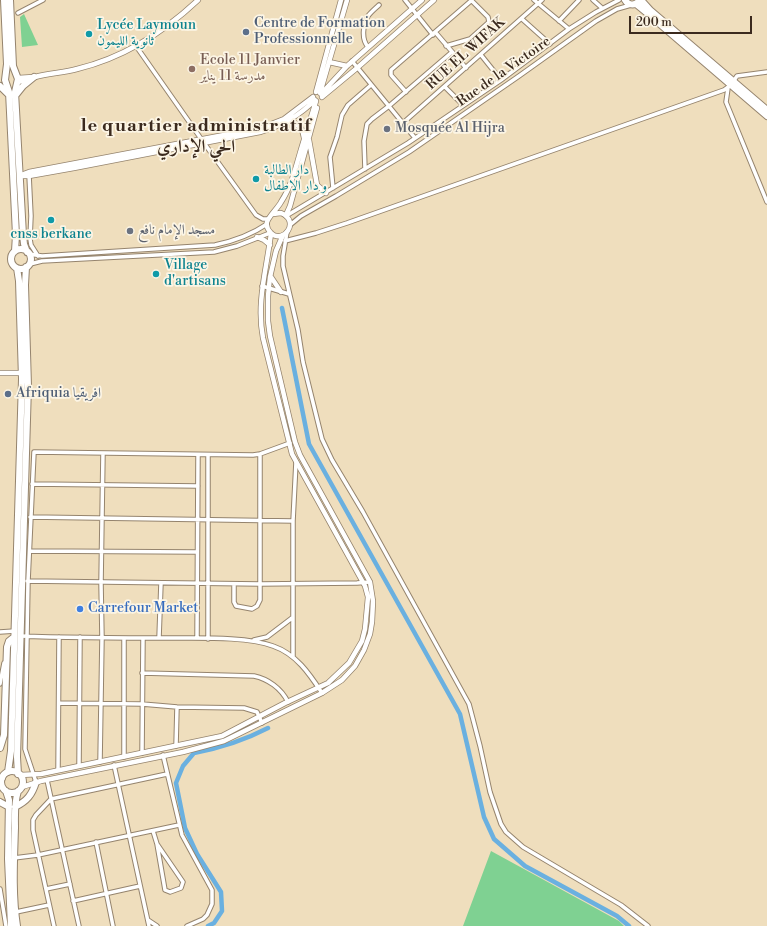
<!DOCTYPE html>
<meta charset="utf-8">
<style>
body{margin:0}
#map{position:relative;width:767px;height:926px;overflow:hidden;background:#efdebd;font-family:"Libre Bodoni",serif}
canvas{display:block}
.scale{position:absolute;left:629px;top:16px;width:123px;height:18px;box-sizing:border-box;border:2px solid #3b2a1e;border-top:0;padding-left:5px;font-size:12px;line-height:14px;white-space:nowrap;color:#3b2a1e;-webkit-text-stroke:3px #fcf5e5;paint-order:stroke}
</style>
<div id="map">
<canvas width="767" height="926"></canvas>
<div class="scale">200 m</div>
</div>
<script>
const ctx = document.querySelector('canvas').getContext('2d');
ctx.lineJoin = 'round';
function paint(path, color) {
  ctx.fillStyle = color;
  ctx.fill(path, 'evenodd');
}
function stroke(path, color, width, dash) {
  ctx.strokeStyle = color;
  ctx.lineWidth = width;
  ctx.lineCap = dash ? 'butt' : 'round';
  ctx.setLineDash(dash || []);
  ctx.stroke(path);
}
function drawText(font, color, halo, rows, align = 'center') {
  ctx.font = font + ' "Libre Bodoni",Amiri,serif';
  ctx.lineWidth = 3.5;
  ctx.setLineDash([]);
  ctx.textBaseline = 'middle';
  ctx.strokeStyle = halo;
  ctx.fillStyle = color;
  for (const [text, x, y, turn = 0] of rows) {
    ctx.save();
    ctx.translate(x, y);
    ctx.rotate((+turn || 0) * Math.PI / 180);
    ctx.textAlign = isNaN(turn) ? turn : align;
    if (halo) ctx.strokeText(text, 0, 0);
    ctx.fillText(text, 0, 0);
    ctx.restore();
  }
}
const green = new Path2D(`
 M24,14l14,31 -16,2 -2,-30z
 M491,851l128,70 5,5h-161z`);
const canal = new Path2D(`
 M282,308l27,136 151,270 24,103 10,22 31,27 92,50 12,10
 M208,926l6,-3 8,-12 -1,-19 -24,-38 -12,-26 -9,-45 7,-17 11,-13c26,-5 51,-13 74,-25`);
const street = new Path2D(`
 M405,0l28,35
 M534,0l35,29
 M593,0l9,8
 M18,13l25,-13
 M522,19l28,25
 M559,21l20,-21
 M436,33l30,35
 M136,46l68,97 52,72 7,4h5
 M446,46l24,-7 19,-17 -1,-5 -16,-16
 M368,47c-7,-8 -5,-22 0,-31 3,-4 8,-8 11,-11
 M481,55l20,25
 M352,61l63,77
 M445,87l18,18
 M728,88l-2,14 41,100
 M406,92l-15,-17v-5l81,-70
 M403,123l139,-123
 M365,169l-1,-28 3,-17 5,-5 17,-13 63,-54
 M29,175l2,41 -1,23 1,6 7,11
 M333,188l-3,-31 7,-20 5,-22 6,-10 23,-20
 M286,216l122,-73 93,-63 68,-51 27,-17 23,-12
 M290,225l11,-9 35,-20 73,-44 110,-76 77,-55 21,-12 14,-4
 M287,232l-4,24v10l15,64 5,32 19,77 10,21 31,52 106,192 11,42 10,46 11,32 5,8 17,15 98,58 27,21
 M285,241l31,-8 31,-10 377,-133 7,-5 6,-9 30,-4
 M29,254l13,2 173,-11c19,-4 36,-10 52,-21
 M30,264l12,-3 172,-9 23,-6 33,-13
 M262,286l27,8
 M32,484l166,2
 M30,517l263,4
 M30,551l167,1
 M27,581l233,3 97,-1 13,-1
 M234,584v18l2,4 16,3 5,-3 3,-6v-146
 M0,632l15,-1
 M20,636c53,2 106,2 159,2 26,0 70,-1 94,8 23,8 36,27 49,47
 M159,638l2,-55
 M197,638l1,-183
 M208,639v-184
 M254,640l13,-3 25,-19
 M293,657v-136l3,-59
 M142,673l112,3c14,3 27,12 34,26
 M0,684l4,-21
 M59,703l83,1 35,3 67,1 13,4 5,11
 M176,746l1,-39
 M142,753l1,-115
 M163,755l19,80 30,55v14l-5,11 -4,4 -16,7
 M124,757v-119
 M100,762l2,-124 -1,-55 2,-130
 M114,765l35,161
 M79,766l1,-129
 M58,770l1,-133
 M47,780l32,146
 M36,782l-11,-33 3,-168 6,-129 219,3 7,-1 30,-11
 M153,831l4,13 26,38 -2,6 -11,4 -5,-2 -8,-46
 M96,842l17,84
 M14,858l24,-3 141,-30
 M0,889l6,37
 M46,889l24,-5
 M73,901l67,-15
 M16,912l33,-7
 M148,920l9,6
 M54,926l-21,-96v-10l3,-5 15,-16 116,-25`);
const secondary = new Path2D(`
 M329,62l18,4
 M18,78l15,-1
 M18,82c6,-1 11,-4 17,-5 14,-4 28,-4 42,-8 45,-11 87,-37 121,-69
 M316,92l25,-92
 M320,93l27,-93
 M321,94l26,-28 75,-66
 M322,97l35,-29 77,-68
 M289,121c9,2 14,8 15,17
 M309,140l8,45 9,8
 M21,175l8,-3 232,-44 23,-9 29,-22
 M20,176h9l45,-8 186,-36c22,-6 39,-16 55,-32
 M273,214l8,-1c20,8 2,32 -10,20 -3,-3 -5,-7 -4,-11 2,-6 11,-14 14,-20 10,-15 14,-32 19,-49 5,-17 11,-35 16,-52
 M286,215l4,-9 27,-98
 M257,237l7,3 6,5
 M271,277l10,15
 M0,373h22
 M20,775l21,-1 181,-38 63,-33 43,-20 21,-20 13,-22 3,-12 2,-21 1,-11 -3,-11 -73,-132 -29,-116c-7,-36 4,-70 8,-105
 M0,778h3
 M22,787l19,-6 142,-29 41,-11 98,-48 20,-13 13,-14 9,-16 6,-16 2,-12 1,-21 -3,-19 -70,-127 -5,-13 -25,-106 -2,-15v-25l2,-19 6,-26 7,-16`);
const highway = new Path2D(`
 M4,0l3,64 -2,16 4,12 7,143 -1,16
 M10,0l3,66 5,13 -3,13 8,143 1,9 3,8
 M625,0c3,5 9,6 13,2
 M641,0l9,10 117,100
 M636,4l11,9 120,103
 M0,86l10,10
 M15,96l8,-10 11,-9
 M11 259a10 10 0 1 1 20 0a10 10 0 1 1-20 0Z
 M0,748l4,-13 3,-88 2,-6 5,-4
 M1 782a11 11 0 1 1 22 0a11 11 0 1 1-22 0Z
 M8,772l3,-21 11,-372 -3,-98 -2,-13
 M18,774l-1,-17 11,-371 -3,-101 1,-18
 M6,791l3,9 -1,59 3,67
 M0,802l9,5
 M15,807c12,-6 17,-12 21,-25
 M17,926c-5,-32 -3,-66 -2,-98 0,-13 -1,-25 3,-37`);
const markers = [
 [246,32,4,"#5c6f8a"],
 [89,34,4,"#0f9aa8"],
 [192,69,4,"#8d6e63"],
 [387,129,4,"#6b7280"],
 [256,179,4,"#0f9aa8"],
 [51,220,4,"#0f9aa8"],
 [130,231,4,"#6b7280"],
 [156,274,4,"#0f9aa8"],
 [8,394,4,"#5c6f8a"],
 [80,609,4,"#3f7fe0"]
];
const serviceNames = [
 ["Centre de Formation",254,24],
 ["Professionnelle",254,40],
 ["Afriquia افريقيا",16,394]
];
const cultureNames = [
 ["Lycée Laymoun",97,26],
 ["ثانوية الليمون",97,42],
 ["دار الطالبة",264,171],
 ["و دار الاطفال",264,187],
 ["cnss berkane",51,235,"center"],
 ["Village",164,266],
 ["d'artisans",164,282]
];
const streetNames = [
 ["RUE EL WIFAK",466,54,-42],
 ["Rue de la Victoire",504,72,-35]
];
const educationNames = [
 ["Ecole 11 Janvier",200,61],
 ["مدرسة 11 يناير",200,77]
];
const worshipNames = [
 ["Mosquée Al Hijra",395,129],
 ["مسجد الإمام نافع",138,231]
];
const shopNames = [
 ["Carrefour Market",88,609]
];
const districtNames = [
 ["le quartier administratif",196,127],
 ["الحي الإداري",196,148]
];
paint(green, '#7fd192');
stroke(canal, '#6ab0e0', 4.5);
stroke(street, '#95846e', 5.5);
stroke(secondary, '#95846e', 6);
stroke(highway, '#95846e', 8);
stroke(street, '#fff', 3.5);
stroke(secondary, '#fff', 4.5);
stroke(highway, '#fff', 6);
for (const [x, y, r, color] of markers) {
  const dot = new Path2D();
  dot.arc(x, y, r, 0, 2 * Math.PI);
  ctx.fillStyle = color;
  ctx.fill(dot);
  stroke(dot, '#fcf5e5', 1.5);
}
drawText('14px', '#4e5e75', '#fcf5e5', serviceNames, 'left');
drawText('14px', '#0d838f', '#fcf5e5', cultureNames, 'left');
drawText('14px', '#3b2a1e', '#fcf5e5', streetNames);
drawText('14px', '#785e54', '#fcf5e5', educationNames, 'left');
drawText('14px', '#5b616d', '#fcf5e5', worshipNames, 'left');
drawText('14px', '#366cbe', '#fcf5e5', shopNames, 'left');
ctx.letterSpacing = '1px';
drawText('bold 18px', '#3b2a1e', '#fcf5e5', districtNames);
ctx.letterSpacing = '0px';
</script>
